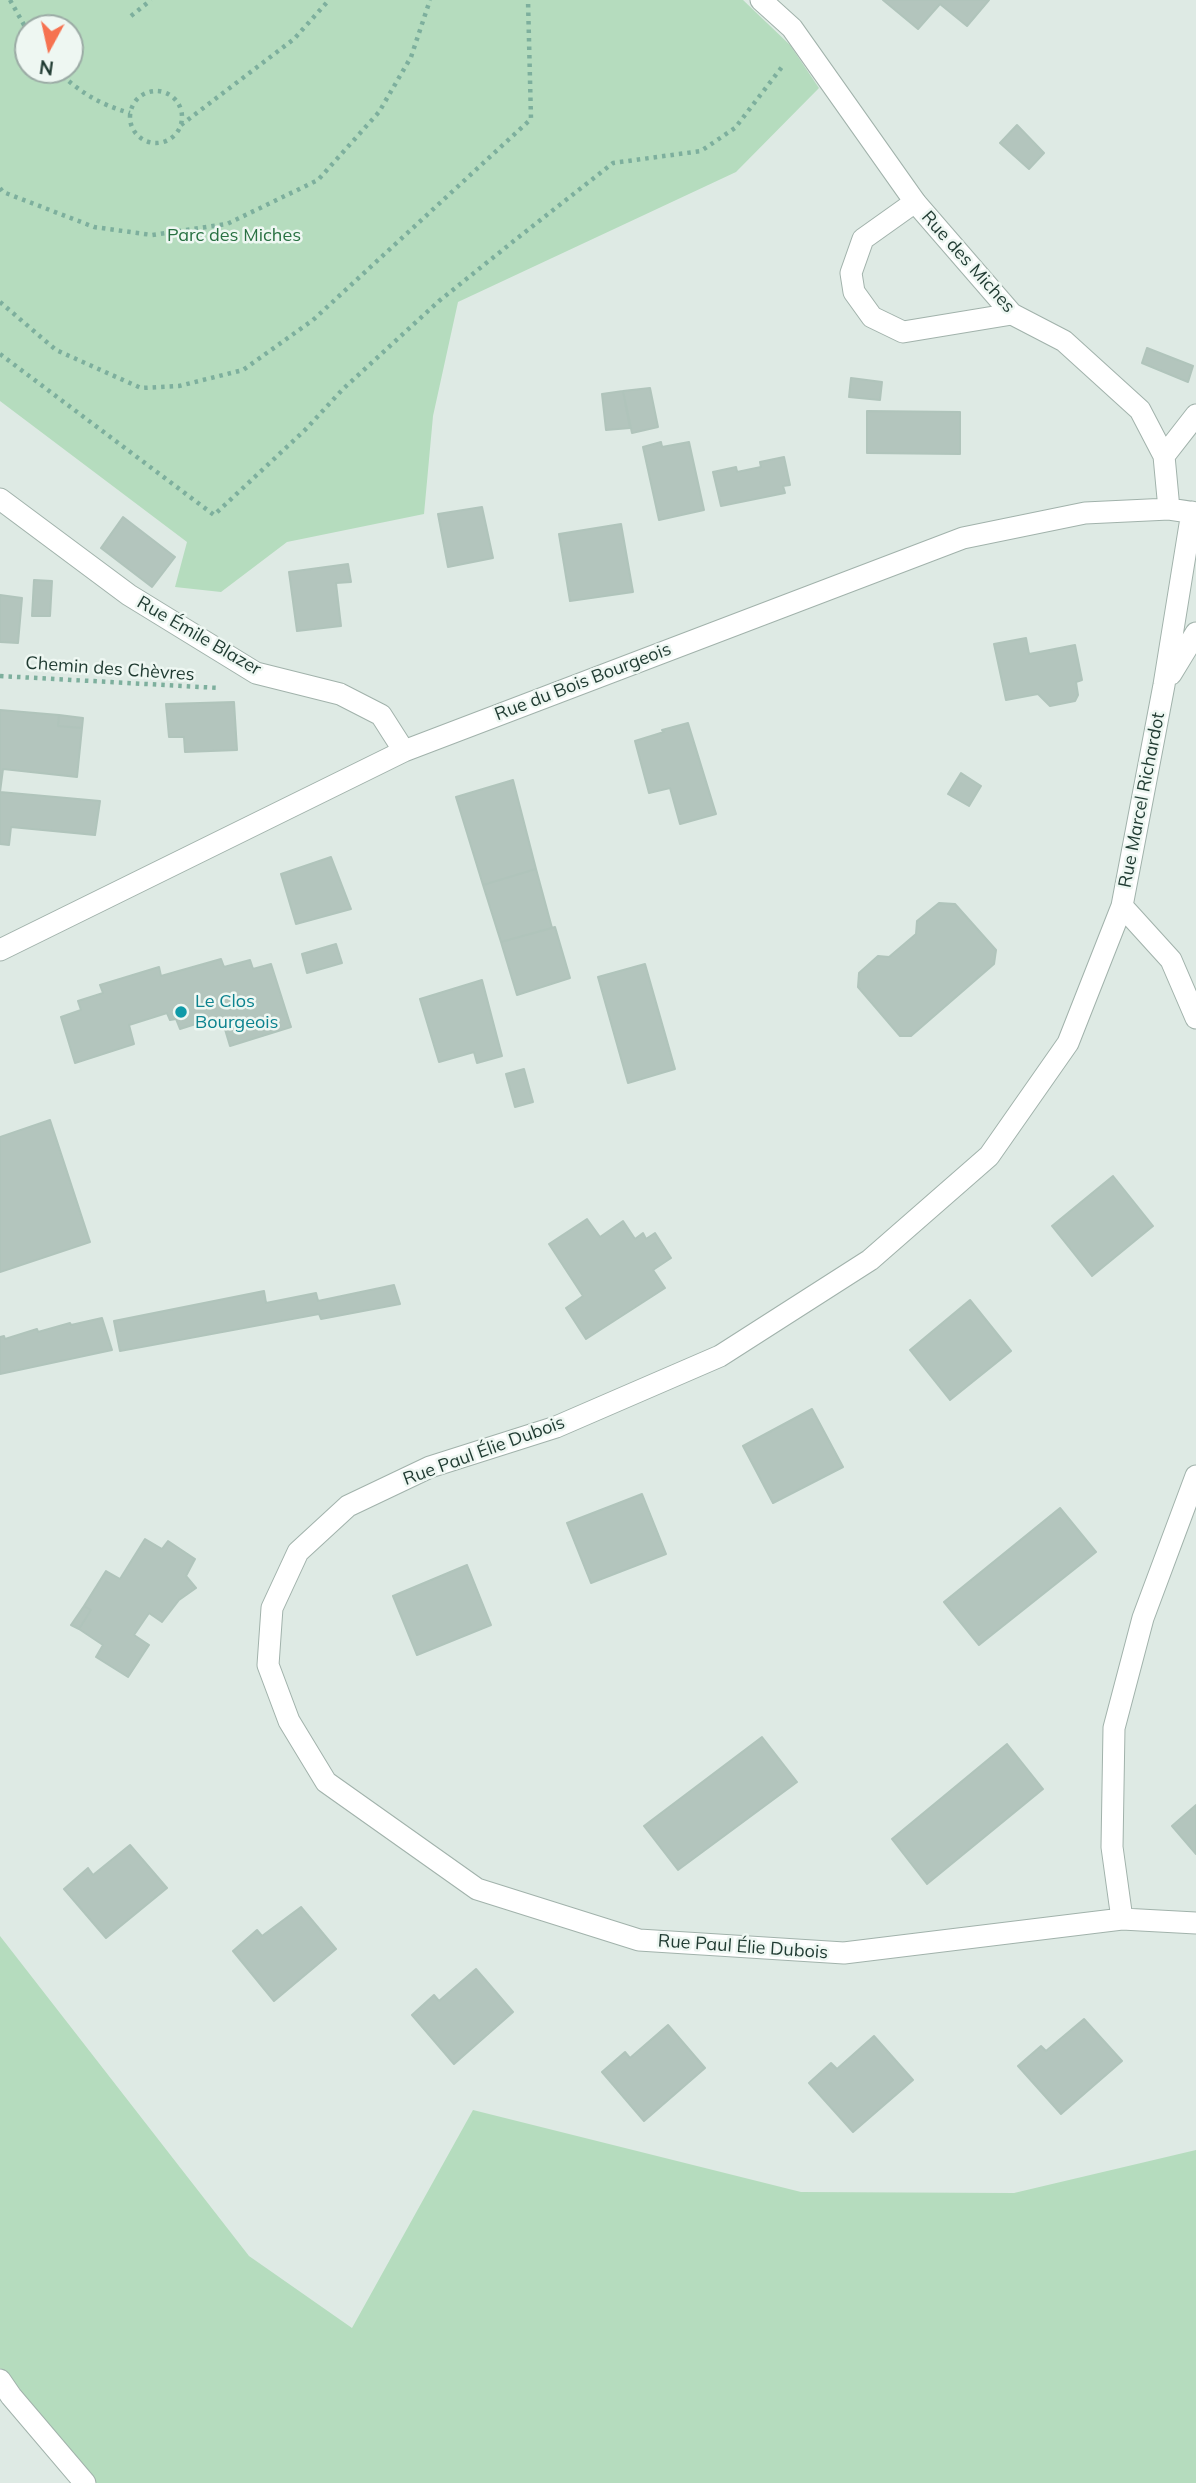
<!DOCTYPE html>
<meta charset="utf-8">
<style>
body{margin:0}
#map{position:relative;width:1196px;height:2483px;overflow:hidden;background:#deeae4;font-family:Mulish,sans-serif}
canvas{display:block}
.north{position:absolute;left:14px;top:14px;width:70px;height:70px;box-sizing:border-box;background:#eef7f2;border:2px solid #9baba5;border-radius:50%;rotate:188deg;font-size:19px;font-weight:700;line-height:28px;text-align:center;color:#1f3a31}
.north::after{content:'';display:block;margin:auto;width:24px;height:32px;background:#f67250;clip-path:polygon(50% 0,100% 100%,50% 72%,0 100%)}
</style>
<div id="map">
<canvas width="1196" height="2483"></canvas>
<div class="north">N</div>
</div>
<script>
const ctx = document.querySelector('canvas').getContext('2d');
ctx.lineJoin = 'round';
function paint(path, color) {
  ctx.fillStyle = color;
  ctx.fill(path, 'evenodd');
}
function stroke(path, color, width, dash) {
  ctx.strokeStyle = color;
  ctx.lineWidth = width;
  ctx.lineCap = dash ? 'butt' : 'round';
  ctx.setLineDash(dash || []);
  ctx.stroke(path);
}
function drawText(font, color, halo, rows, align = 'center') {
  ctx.font = font + ' Mulish,sans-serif';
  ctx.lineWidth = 5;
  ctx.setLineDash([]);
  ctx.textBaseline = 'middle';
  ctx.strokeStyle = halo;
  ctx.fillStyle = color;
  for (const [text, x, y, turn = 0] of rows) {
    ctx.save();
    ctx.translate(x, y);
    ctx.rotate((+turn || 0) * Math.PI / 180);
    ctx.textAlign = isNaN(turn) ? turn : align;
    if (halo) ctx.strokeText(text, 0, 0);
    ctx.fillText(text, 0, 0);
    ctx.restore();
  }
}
const green = new Path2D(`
 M0,0h743l47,45 29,43 -83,84 -278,130 -25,114 -9,98 -137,28 -66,50 -46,-5 12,-45 -187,-141zM70,28v42h-42v-42z
 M0,1936l249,320 103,72 121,-218 328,82 213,1 182,-43v333h-1102l-94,-115z`);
const building = new Path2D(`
 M883,0h106l-22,26 -27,-22 -22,25z
 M1017,125l27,28 -15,16 -29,-26z
 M1147,348l46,18 -5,16 -46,-19z
 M851,378l31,4 -2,18 -31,-3z
 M650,388l8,39 -26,6 -9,-42z
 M623,391l7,37 -24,2 -4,-36z
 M867,411l93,1v42l-93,-1z
 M661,442l1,5 27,-5 15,68 -45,10 -16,-73z
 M784,457l6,28 -7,1 2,7 -64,13 -8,-34 23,-5 1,5 24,-5 -1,-5z
 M482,507l11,51 -45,9 -10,-53z
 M123,517l52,40 -23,30 -51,-39z
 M621,524l12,68 -63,9 -11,-67z
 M348,564l3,18 -15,1 5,43 -44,5 -8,-59z
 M34,580l18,1 -2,35h-18z
 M0,595l22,3 -4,45 -18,-1z
 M1026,638l3,16 46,-9 7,35 -6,2 2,13 -3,6 -25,5 -12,-12 -32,6 -12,-56z
 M234,702l3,48 -52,2 -1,-15h-15l-3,-33z
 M0,710l59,5 -1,11 24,2 -5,49 -74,-8 -3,23 100,9 -5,34 -84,-8 -2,18 -9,-1z
 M59,715l24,3 -1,10 -24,-2z
 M688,723l28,91 -36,10 -10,-36 -21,5 -14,-52 29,-9 -2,-2z
 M961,773l20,13 -12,20 -21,-12z
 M513,780l23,89 -53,16 -27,-88z
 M331,857l20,52 -55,15 -15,-50z
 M536,869l16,59 -51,14 -18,-57z
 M939,903l16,1 41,46 -2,14 -83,72h-11l-42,-49 1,-14 19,-17 11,1 27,-23 1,-13z
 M555,927l15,51 -53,17 -16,-53z
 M336,944l6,19 -35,10 -5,-19z
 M221,959l3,8 26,-7 3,9 18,-5 20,63 -61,19 -9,-30 -41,13 -4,-10 -6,1 -3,-7 -38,12 5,19 -59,19 -14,-46 20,-7 -3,-9 25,-8 -3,-8 59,-18 2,9z
 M645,964l30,105 -47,14 -30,-106z
 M482,980l20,76 -25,7 -3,-11 -35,10 -19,-63z
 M524,1069l9,33 -18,5 -9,-33z
 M50,1120l40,122 -90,30v-135z
 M1113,1176l40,50 -61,50 -40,-50z
 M587,1219l13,18 23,-16 12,18 8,-6 3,6 9,-6 16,25 -18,12 12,18 -79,51 -20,-31 17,-12 -34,-52z
 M394,1285l6,19 -79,15 -2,-5 -199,37 -6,-30 150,-30 2,12 50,-10 2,8z
 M970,1300l41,51 -61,49 -40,-50z
 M102,1318l10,32 -112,24v-37l4,-1 1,3 32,-10 1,3 32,-9 1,2z
 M812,1409l31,58 -70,36 -30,-57z
 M642,1494l24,60 -75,29 -24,-60z
 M1060,1508l36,44 -117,93 -35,-43z
 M145,1539l17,10 6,-8 27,18 -9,17 10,12 -17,12 -17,22 -13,-9 -15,22 15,10 -21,32 -32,-20 7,-12 -24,-16 12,-19 -7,-4 22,-35 14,8z
 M467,1565l24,60 -74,30 -24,-59z
 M84,1606l7,4 -12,19 -8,-4z
 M762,1737l35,45 -119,88 -34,-44z
 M1007,1744l36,45 -116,95 -35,-45z
 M1196,1805v49l-24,-28z
 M130,1845l37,43 -61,50 -42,-49 24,-21 5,7z
 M301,1907l35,42 -62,52 -41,-50 24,-21 5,6z
 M476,1969l37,43 -59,52 -42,-49 22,-20 5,6z
 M1084,2019l38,42 -61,53 -43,-48 23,-20 5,5z
 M668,2025l37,43 -61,53 -42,-49 23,-20 5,6z
 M874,2036l39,44 -60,52 -44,-49 22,-20 6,6z`);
const path = new Path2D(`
 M10,0l18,32
 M131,16l20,-16
 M56,70c24,22 42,34 74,43
 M130 117a26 26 0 1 1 52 0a26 26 0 1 1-52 0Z
 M181,125l113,-86 35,-39
 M0,188l3,4 91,35 58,8 75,-11 91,-44 61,-68 32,-55 19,-57
 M0,302l56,48 85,38 38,-2 64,-16 70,-50 218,-201 -3,-119
 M0,354l214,161 91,-85 38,-41 96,-88 76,-61 98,-77 88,-12 34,-23 47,-61
 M0,676l219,12`);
const service = new Path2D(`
 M915,202l-52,37 -12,34 3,19 18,25 31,15 109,-18
 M0,2380l11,16 74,87`);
const minor = new Path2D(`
 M761,0l31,28 123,174 97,112 52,27 76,69 24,46 5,53
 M1164,456l32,-41
 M0,499l129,96 127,78 84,21 41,21 23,36
 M1192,512l-28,173 -42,221 49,54 25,58
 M1171,674l25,-41
 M1122,906l-54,137 -79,113 -119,104 -150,96 -164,71 -126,40 -82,39 -50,46 -26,56 -4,57 21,56 37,61 151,107 162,51 205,13 278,-34 74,4
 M0,950l404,-199 559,-213 122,-25 84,-4 27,4
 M1122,1919l-10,-72 2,-119 29,-110 53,-142`);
const markers = [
 [181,1012,7,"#0f9aa8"]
];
const parkNames = [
 ["Parc des Miches",234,236]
];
const streetNames = [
 ["Rue des Miches",968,262,48],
 ["Rue Émile Blazer",199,636,30],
 ["Chemin des Chèvres",110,669,4],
 ["Rue du Bois Bourgeois",583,682,-21],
 ["Rue Marcel Richardot",1142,800,-79],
 ["Rue Paul Élie Dubois",484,1451,-20],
 ["Rue Paul Élie Dubois",743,1947,4]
];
const cultureNames = [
 ["Le Clos",195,1002],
 ["Bourgeois",195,1023]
];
paint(green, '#b5dcbe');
paint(building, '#b3c5bd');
stroke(building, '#b0c4bb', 2);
stroke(service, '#a1b2ab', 23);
stroke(minor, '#a1b2ab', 23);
stroke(path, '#7daf9d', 4.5, [3.5, 5]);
stroke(service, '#fff', 21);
stroke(minor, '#fff', 21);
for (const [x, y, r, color] of markers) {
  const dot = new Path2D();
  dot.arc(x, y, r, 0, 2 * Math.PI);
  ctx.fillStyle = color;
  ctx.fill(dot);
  stroke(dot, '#eef7f2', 2.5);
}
drawText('18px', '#287142', '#eef7f2', parkNames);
drawText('18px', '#1f3a31', '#eef7f2', streetNames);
drawText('18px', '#0d838f', '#eef7f2', cultureNames, 'left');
</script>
